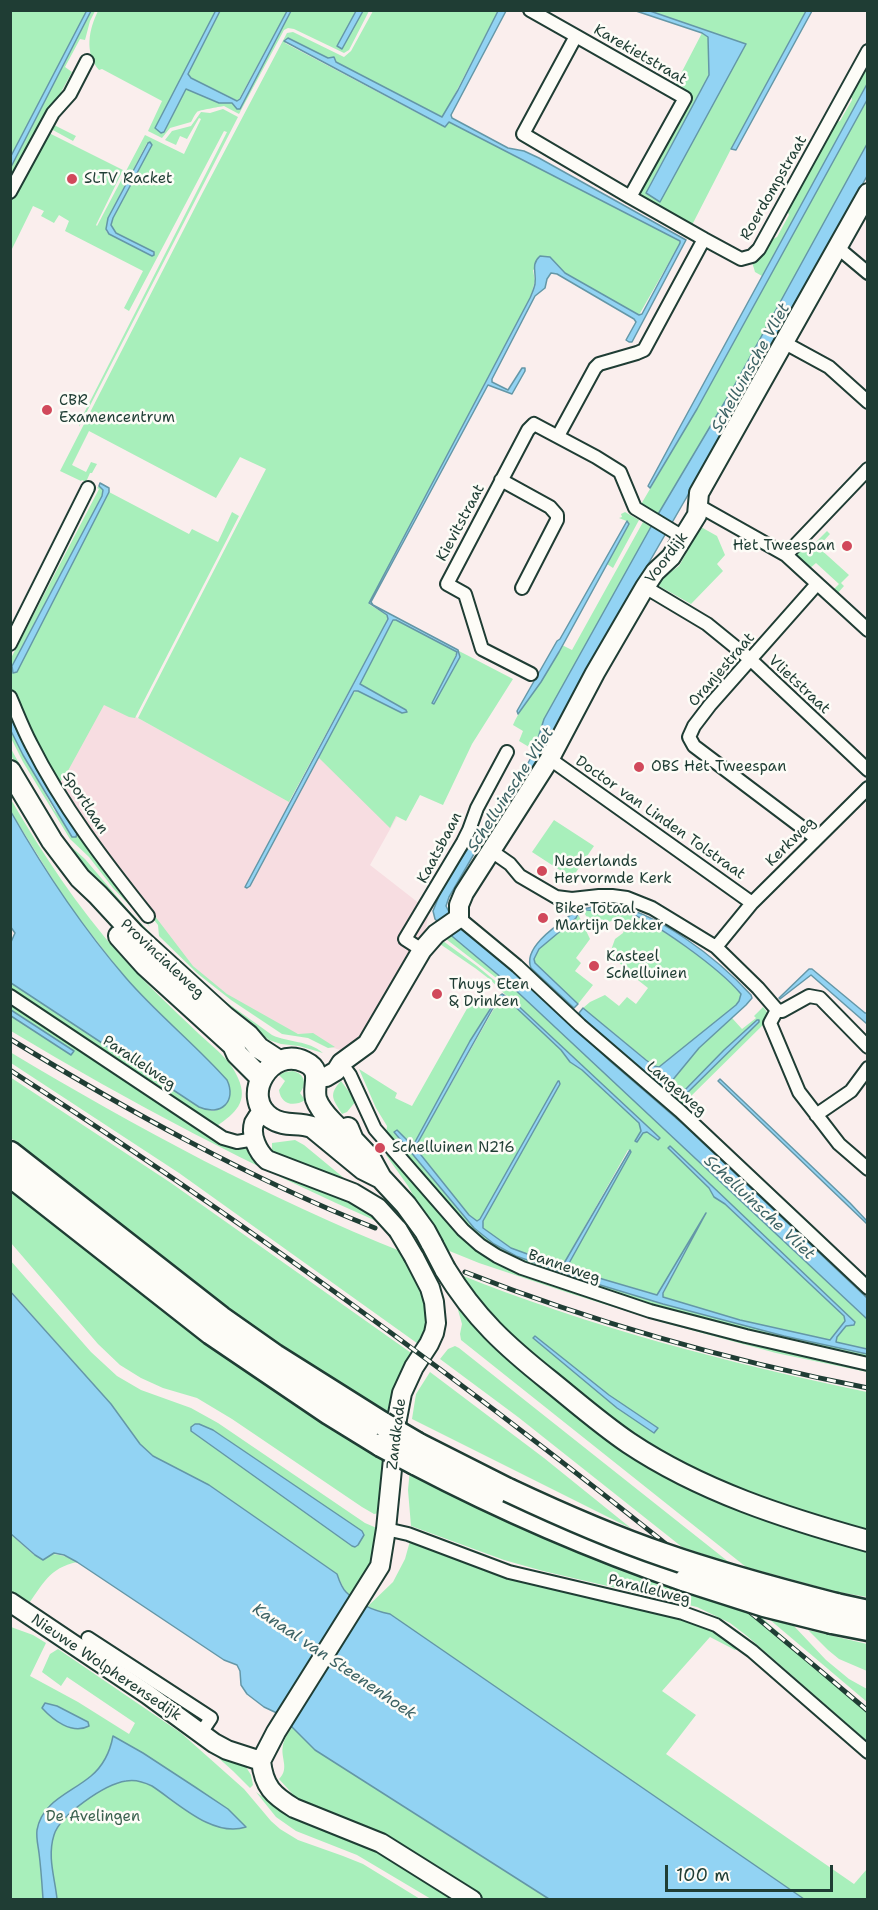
<!DOCTYPE html>
<style>
body{margin:0}
#map{position:relative;width:878px;height:1910px;overflow:hidden;background:#faeeed;font-family:"Shantell Sans",sans-serif}
canvas{display:block}
.frame{position:absolute;inset:0;border:12px solid #1f3d34;pointer-events:none}
.scale{position:absolute;left:665px;top:1865px;width:168px;height:27px;box-sizing:border-box;border:3px solid #1f3d34;border-top:0;padding-left:8px;font-size:18px;line-height:21px;white-space:nowrap;color:#1f3d34;-webkit-text-stroke:4px #fdfcf7;paint-order:stroke}
</style>
<div id="map">
<canvas width="878" height="1910"></canvas>
<div class="frame"></div>
<div class="scale">100 m</div>
</div>
<script>
const ctx = document.querySelector('canvas').getContext('2d');
ctx.lineJoin = 'round';
function paint(path, color) {
  ctx.fillStyle = color;
  ctx.fill(path, 'evenodd');
}
function stroke(path, color, width, dash) {
  ctx.strokeStyle = color;
  ctx.lineWidth = width;
  ctx.lineCap = dash ? 'butt' : 'round';
  ctx.setLineDash(dash || []);
  ctx.stroke(path);
}
function drawText(font, color, halo, rows, align = 'center') {
  ctx.font = font + ' "Shantell Sans",sans-serif';
  ctx.lineWidth = 5;
  ctx.setLineDash([]);
  ctx.textBaseline = 'middle';
  ctx.strokeStyle = halo;
  ctx.fillStyle = color;
  for (const [text, x, y, turn = 0] of rows) {
    ctx.save();
    ctx.translate(x, y);
    ctx.rotate((+turn || 0) * Math.PI / 180);
    ctx.textAlign = isNaN(turn) ? turn : align;
    if (halo) ctx.strokeText(text, 0, 0);
    ctx.fillText(text, 0, 0);
    ctx.restore();
  }
}
const built = new Path2D(`
 M102,702l36,16 153,84 25,-47 96,35 -42,75 59,46 -5,27 -59,100 -17,10 -8,2 -9,-3 -19,-12 -23,-2 -54,-32 -36,-28 -22,-24 -84,-116 -32,-51z`);
const green = new Path2D(`
 M11,11h76l-76,145z
 M91,11h4l-5,10 -5,19 -5,-1 -15,28 7,5 -61,112v-17z
 M98,11h118l-61,117 7,5 2,-1 22,-43 33,14h13l4,5 4,1 51,-98h65l-18,35 4,3 21,-38h6l-20,39 -5,3 -50,-24 -6,-1 -4,2 -45,84 -15,-8c-5,1 -25,4 -27,6 -3,3 -4,7 -6,10l-21,6 -8,10 -14,-7 14,-30 -60,-32 -3,1c-15,-17 -10,-41 -1,-59z
 M220,11h67l-49,90 -47,-23 -3,-4z
 M373,11h125l-55,106 -155,-79 -3,5 159,84 5,-5 231,119v2l-41,72 -74,-42 -12,-13 -20,10 2,11 -5,17 -161,305 1,2 17,10 1,4 -99,183 -151,-84 128,-249 -26,-12 -24,41 -127,-67 -17,34 14,7 5,-10 6,2 -5,9h-2l-4,9 -4,-2 -1,1 -21,-10 143,-279 84,-159 6,-1 51,25 7,-6z
 M650,11h156l-74,136 -40,78 -48,-27 -4,-6 49,-96 -1,-4 -13,-7 27,-52 6,4 1,38 -62,115 99,-146z
 M867,64v20l-105,192 -7,-4 -3,-10c12,-7 16,-22 25,-25l12,-22 -2,-5 49,-88 4,-1 12,-21 -1,-5z
 M867,100v44l-134,244 -76,128 -17,-10 57,-97z
 M223,109l15,8 -159,310 1,-6 147,-289 -3,-1 -95,180 -5,-3 19,-37 -78,-40 4,-10 -10,-6 -5,8 -13,-7 3,-5 -11,-5 -22,45v-52l39,-76 26,13 -3,5 -22,-12 -2,4 74,37 -27,55 1,1 48,-91 39,19 17,-35 -2,-1 -12,21 -7,-3 -4,9 -11,-5 7,-9 19,-5 10,-14 9,1zM147,143l5,2 -39,73 -2,7 5,8 36,23 -43,-22 -3,-3 2,-13z
 M99,486l4,4 -1,6 -90,170 5,5 92,-179 80,42 3,-5 26,13 14,-30 7,4 -104,202 -6,-1 -25,-12 -40,73 -6,5 -11,-19 -35,-72 -2,-32 89,-171 -2,-1z
 M625,512l14,8 -26,48 -6,-4 22,-40v-2l-10,-4 3,-1 -1,-3z
 M643,522l8,5 -107,192 -10,31 -15,-9 4,-10 -10,-6c12,-27 37,-51 49,-80l10,5z
 M701,527l16,9 8,19 -8,9 6,7 -32,33 -32,-18 3,-8 17,-12z
 M827,531l3,3 -12,13 31,28 -8,8 3,3 -8,9 -4,-4 7,-7 -23,-21 -7,6 -14,-13v-5l4,-5 7,6z
 M394,619l63,33 -23,52 26,-47 -1,-6 54,28 -41,65 -29,61 -23,-10 -14,26 -10,-5 -6,12 -72,-71 35,-64 10,-5 -3,-5z
 M10,709l135,209 5,9 -37,-39 -24,-31 -19,-18 -47,-77 -12,-24v-7l43,79 23,23c-16,-24 -66,-99 -67,-124z
 M10,747l21,38 35,57 19,17 45,53 58,59 27,23 57,41c17,8 36,5 51,18l-24,-7 -18,-2 -12,-4 -67,-53 -73,-71 -33,-38 -21,-17 -47,-73 -17,-33z
 M10,798c32,55 68,110 111,158 24,27 51,52 78,78 13,12 32,26 39,44 11,24 -3,35 -21,48l-3,1 -203,-136v-8l188,124 14,4 8,-3 -57,-91 -37,-37 -59,-76 -57,-92z
 M554,820l40,26 -22,32 -40,-26z
 M148,907l45,59 34,28 71,40 15,-1 22,14 -7,1 -20,-10 -26,-4 -51,-34 -33,-26 -39,-38 -1,-11 -12,-15z
 M614,909c33,7 106,58 127,85l-2,7 -3,4 -77,62 -5,-1 -71,-58 7,-6 15,-7 14,11 8,-9 9,7 12,-16 -19,-15 -19,-20 5,-14 8,-6 3,-8 -14,-4 -20,4 -9,-14z
 M578,914l12,25 -14,19 5,5 -6,8 18,14 -15,19 -43,-41 -1,-4 5,-10 39,-33z
 M449,932l60,52 358,335v30l-31,-7 1,-5 9,-11 8,-1 -184,-179 39,42 5,9 11,7 119,112 1,5 -15,19 -90,-20 -77,-23v-3l43,-81 -48,82 -90,-26v-4l63,-114 -3,-1 -65,115 -3,1 -49,-18 -29,-20 1,-7 77,-139 -80,137 -3,2 -8,-6 -52,-65v-6l83,-146 4,-1 3,2 54,51 9,12 12,8 57,53 2,8 -6,9 2,2 6,-9 4,-1 11,8 2,-2 -148,-138c-10,-7 -15,-15 -24,-22 -16,-13 -34,-24 -51,-36l4,-2 2,1 34,25 28,23 1,-2 -7,-7 -53,-41 -2,-3z
 M473,998l17,11 -20,32 -55,101 -5,1 -13,-12 -2,3 79,94 20,16 22,12 61,22 86,26 121,32 83,18v7l-215,-54 -125,-41 -35,-17 -27,-24 -79,-91 1,-8 -11,-18 -17,-39 38,24 -2,5 17,8z
 M11,1002l213,141 6,4 16,2c44,28 98,39 137,75 -129,-56 -252,-121 -372,-193z
 M763,1007l8,10 -89,88 -7,-2 -27,-22 -72,-65 3,-3 4,6 65,58 27,20 7,1 77,-76v-2h-2l-78,75 -10,-8v-2l30,-37 33,-30 10,11 14,-11 -2,-2z
 M10,1052c127,76 257,146 395,201l19,40 5,24 -8,29 -242,-173 -168,-110z
 M293,1071c12,3 14,13 7,22l5,7c-11,7 -24,5 -26,-10l6,-9 -6,-6 6,-3z
 M10,1077l161,106 243,172 -23,60c-136,-79 -257,-180 -380,-277z
 M341,1081l15,20 -9,11 -5,2c-9,-15 -14,-19 -1,-33z
 M295,1140l9,5 52,43 -76,-30 -8,-7v-8z
 M390,1152l66,80 28,21 15,9 368,106v4l-91,-19 -118,-32 -89,-28 -90,-30 -37,-15 -34,-62 -22,-31z
 M10,1188l225,175 63,42 88,51 -7,57 -5,1 -12,-7 -130,-88 -35,-21 -34,-10 -22,-10 -21,-13 -22,-21 -87,-101z
 M10,1260l81,92 26,24 24,14 50,18 27,15 147,100 14,6c-2,13 -3,27 -9,38 -6,11 -14,18 -17,30l-8,-6 -8,-17 -128,-89 -56,-28 -13,-13 -29,-40 -100,-113zM199,1424l14,6 18,12 130,89 -6,16 -164,-116z
 M456,1273c133,54 272,90 411,119v142l-145,-49 -90,-49 -128,-103z
 M461,1308l159,136 247,104v49l-29,-5 -92,-25 -285,-227 -1,-6 2,-10 -4,-14z
 M455,1346l4,2 271,215 -48,-16 -164,-130 -78,-58 8,-10z
 M430,1372l114,86 88,71 -220,-110 4,-25z
 M410,1469l336,135 121,105v32l-120,-105 -17,-13 -33,-16 -154,-36 -39,-11 -93,-34 -3,-36z
 M10,1534l24,21c20,-2 26,-2 43,7 -28,6 -34,22 -50,44l-16,-11z
 M410,1541l298,84 33,22 -6,3 -25,-13 -48,54 34,24 -30,39 188,130 13,-15v30h-63l-414,-285 -13,-2 -9,-6 25,-24 12,-23z
 M769,1619l25,7 32,34 23,19 18,10v13z
 M11,1627l22,8 13,8 -16,33 48,26 51,32 6,-11 -68,-46 -6,9 -19,-14 8,-18 8,-5 123,84 63,56 27,32 9,8 18,11 45,16 20,8 57,35 -409,1z
 M808,1630l59,14v27l-28,-12 -11,-9z
 M292,1727l23,23 234,149h-67l-95,-58 -90,-42 -18,-20c11,-11 1,-21 4,-34 1,-6 6,-13 9,-18z
 M204,1745l42,22 5,8 2,10 -3,3 -17,-17z
 M256,1792l16,12 14,7 82,34 95,54h-32l-74,-44 -61,-24 -20,-14z`);
const water = new Path2D(`
 M87,10l4,1 -80,156v-11z
 M216,10l4,1 -32,63 3,4 46,23 3,-2 47,-88h4l-51,98h-3l-5,-6h-13l-33,-14 -22,43 -3,1 -6,-5z
 M356,11h7l-21,38 -5,-3z
 M498,11h8l-55,104 1,3 56,30 16,3 15,7 147,82 -54,102h-3l-3,-2 10,-18 -2,-3 -77,-45 -6,-1 -4,6 -2,9 -10,8 -43,83v3l16,8 14,-22h3v3l-13,23 -24,-9 -117,217 2,3 85,45 2,7 -26,47 -2,-1 24,-47 1,-4 -61,-32h-3l-33,64 46,26 1,2 -5,1 -44,-22h-4l-104,195 -3,2 -2,-1 143,-268 -1,-4 -18,-12 161,-305c2,-5 4,-9 5,-14 2,-11 -5,-19 5,-28l10,1 15,16 74,42 3,-1 38,-71v-2l-231,-119 -4,5 -161,-86 4,-3 40,20 6,-1 2,5 106,55 16,-27z
 M636,11h14l96,33 -86,158 -14,-9 63,-118 -1,-38 -6,-4z
 M806,11h6l-76,139 -5,-1z
 M867,84v16l-170,309 -47,79 -2,-2 27,-50z
 M150,142l2,3 -39,73 -2,7 5,8 38,19v3l-2,1 -43,-22 -3,-5 2,-11 40,-75z
 M867,144v32l-92,168 -196,340 -40,75 -34,53 -31,42 -25,43 -3,9 10,20 12,7 41,34 102,95 73,63 183,173v21l-358,-335 -56,-47 -18,-18 -2,-8 8,-20 16,-26 16,-24 26,-31 19,-29 15,-27 11,-35 113,-203 76,-128z
 M100,483l9,5v4l-92,180 -4,1 -1,-7 90,-170 1,-6 -4,-4z
 M627,521l2,3 -70,128 -18,30 -23,32 -1,-3 40,-70 3,-2z
 M10,717l33,63 34,53 -1,4h-4l-49,-82 -12,-24z
 M11,812c33,58 71,115 115,166 31,36 69,66 101,102 10,21 -6,37 -28,27l-188,-124v-41l4,-9 -5,-7z
 M607,904c49,6 111,55 144,91l1,3 -6,7 -47,43 -28,34 -2,5 11,8 44,-45 33,-30h2v2l-77,76c-15,1 -84,-65 -99,-79l-4,-6 4,-5 63,52 8,6 5,1 77,-62 3,-4 2,-7c-20,-24 -88,-75 -118,-83 -12,-3 -34,2 -40,-2z
 M575,912l3,2 -2,4 -37,31 -5,10 1,4 43,41 -4,4 -43,-40c-9,-21 29,-45 44,-56z
 M809,969h3l53,44h2v11l-56,-49 -31,24 -1,-1z
 M502,994l10,6 148,138 -2,2 -11,-8 -4,1 -6,9 -2,-1 6,-10 -2,-8 -57,-53 -12,-8 -9,-12 -54,-51 -5,-2 -5,4 -80,143v6l52,65 8,6 3,-2 78,-138h1l1,3 -77,137v7l28,20 49,18 3,-1 67,-115 1,2 -63,113v4l89,26 49,-82 -43,80v4l77,23 90,20 15,-19 -1,-5 -119,-112 -11,-7 -5,-9 -41,-40 2,-2 185,176 -1,3 -8,1 -9,11 -1,5 31,7v5l-83,-18 -121,-32 -86,-26 -61,-22 -22,-12 -20,-16 -80,-96 3,-2 13,13 5,-1 55,-101 28,-44z
 M11,1010l63,41 -3,4 -60,-39z
 M720,1079l130,124 17,18v3l-149,-143z
 M10,1291l101,113 29,40 13,12 56,29 128,89c2,6 5,14 9,18 12,12 29,19 44,22l414,285h-255l-234,-149 -36,-36 -15,-7 -17,-13 -6,-9 -1,-14 -3,-6 -13,-5 -147,-98 -13,-7 -10,-2 -11,7 -8,-5 -24,-21z
 M535,1336l74,59 49,33 -4,5 -37,-25 -84,-70z
 M195,1424h4l14,6 149,101 2,4 -6,10 -3,2 -3,-1 -161,-115v-4z
 M45,1703l12,3 31,16 1,4c-17,9 -36,-6 -47,-18z
 M113,1736l30,17 52,34 33,22 18,18c-33,11 -68,-24 -94,-41 -8,-4 -17,-7 -26,-5 -21,3 -66,34 -72,54 -7,22 1,43 3,64h-14c-1,-15 -2,-31 -4,-46 -1,-8 -3,-15 -2,-23 5,-29 34,-37 54,-54 12,-10 19,-24 22,-40z`);
const street = new Path2D(`
 M530,10l46,26
 M10,192l43,-79 17,-19 17,-33
 M630,197l-107,-63 53,-98 109,62 -55,99 74,42
 M837,247l31,26
 M785,343l44,24 39,35
 M558,436l37,-68 4,-4 38,-11 7,-3 60,-111 37,20 11,-3 7,-7 109,-198
 M501,480l49,27 7,8v5l-35,68
 M699,506l87,49 82,75
 M786,555l82,-86
 M645,587l62,37 43,35 118,111
 M10,644l78,-156
 M531,674l-49,-25 -17,-55 -18,-10 81,-154 6,-6 62,33 24,15 15,36 48,29
 M10,697c7,16 13,32 21,47 31,62 74,118 117,172
 M550,759l202,144
 M816,838l-122,-92 -5,-9 5,-11 16,-21 107,-121
 M490,850l20,14 10,12 36,21 16,2 27,-3h13l15,2 25,10 64,39 42,41 19,22 5,1 27,-15 11,2 48,49
 M459,918l58,48 63,59 100,86 188,177
 M716,947l36,-44 116,-115
 M422,950l-17,-11 58,-97 6,-12 8,-22 30,-56
 M10,996l213,142 14,4 18,-3
 M777,1010l-7,13 29,69 40,52 29,25
 M341,1063l9,12 25,54 88,101 17,15 17,11 25,12 128,43 96,25 122,28
 M816,1115l35,-24 17,-23
 M386,1529l22,5 101,38 174,41 33,12 36,26 116,101
 M88,1638l123,80 -10,15`);
const secondary = new Path2D(`
 M326,1077l10,-6 5,-8 26,-19 55,-94 14,-16 23,-16v-13l5,-12 85,-133 46,-87 50,-86 10,-15 16,-15 26,-42 2,-22 169,-300
 M263,1111c-3,3 -7,8 -9,12 -4,13 4,29 13,37l86,33 25,15 20,22
 M10,1602l137,92 67,49 13,7 34,11c3,26 12,34 33,47l87,35 91,57
 M261,1761l15,-29 104,-166 6,-37 11,-110 5,-26 12,-26 15,-23 5,-11 2,-10 -2,-21 -4,-14 -16,-31`);
const primary = new Path2D(`
 M10,771l42,70 28,37 18,17 36,39 91,83 23,18 11,13 20,13
 M119,936l26,29 88,80 4,9 24,24
 M348,1128l5,12 17,18 11,20 25,27 19,26 7,13
 M353,1140c-12,-8 -32,-27 -37,-41 -4,-14 8,-28 -11,-37 -34,-17 -66,35 -34,56 13,9 27,4 41,9l51,42 18,9
 M445,1269c30,49 61,77 105,112 26,21 51,43 79,62 72,48 156,75 239,98`);
const highway = new Path2D(`
 M10,1153l211,165 54,38 108,68
 M10,1175l201,158 118,80 52,32
 M417,1444l91,46
 M415,1463c88,46 178,85 271,117
 M836,1605l32,7
 M832,1622l36,7`);
const rail = new Path2D(`
 M10,1039c115,70 240,140 365,189
 M10,1070c300,194 586,409 858,641
 M465,1272c130,51 266,89 403,116`);
const secondaryBridge = new Path2D(`
 M398,1230l16,27`);
const primaryBridge = new Path2D(`
 M432,1244l13,25`);
const highwayBridge = new Path2D(`
 M383,1424l34,20
 M381,1445l34,18
 M508,1490c51,24 103,47 156,65 57,20 114,35 172,50
 M686,1580l78,25 68,17`);
const markers = [
 [72,179,6,"#d1495b"],
 [47,410,6,"#d1495b"],
 [847,546,6,"#d1495b"],
 [639,767,6,"#d1495b"],
 [542,871,6,"#d1495b"],
 [543,918,6,"#d1495b"],
 [594,966,6,"#d1495b"],
 [437,994,6,"#d1495b"],
 [380,1148,6,"#d1495b"]
];
const streetNames = [
 ["Karekietstraat",640,55,30],
 ["Roerdompstraat",774,188,-60],
 ["Kievitstraat",461,523,-62],
 ["Voordijk",667,558,-53],
 ["Oranjestraat",722,670,-49],
 ["Vlietstraat",799,685,43],
 ["Sportlaan",85,803,57],
 ["Doctor van Linden Tolstraat",660,818,35],
 ["Kerkweg",791,842,-45],
 ["Kaatsbaan",440,848,-62],
 ["Provincialeweg",162,959,43],
 ["Parallelweg",139,1063,34],
 ["Langeweg",676,1089,41],
 ["Banneweg",564,1267,19],
 ["Zandkade",397,1434,-83],
 ["Parallelweg",649,1590,14],
 ["Nieuwe Wolpherensedijk",106,1668,34]
];
const poiNames = [
 ["SLTV Racket",84,179],
 ["CBR",59,401],
 ["Examencentrum",59,418],
 ["Het Tweespan",835,546,"right"],
 ["OBS Het Tweespan",651,767],
 ["Nederlands",554,862],
 ["Hervormde Kerk",554,879],
 ["Bike Totaal",555,909],
 ["Martijn Dekker",555,926],
 ["Kasteel",606,957],
 ["Schelluinen",606,974],
 ["Thuys Eten",449,985],
 ["& Drinken",449,1002],
 ["Schelluinen N216",392,1148]
];
const parkNames = [
 ["De Avelingen",93,1817]
];
const waterNames = [
 ["Schelluinsche Vliet",751,368,-61],
 ["Schelluinsche Vliet",511,790,-57],
 ["Schelluinsche Vliet",759,1208,43],
 ["Kanaal van Steenenhoek",334,1662,34]
];
paint(built, '#f7dde1');
paint(green, '#a8efbb');
paint(water, '#92d3f3');
stroke(water, '#6497a7', 1.5);
stroke(street, '#1f3d34', 16);
stroke(secondary, '#1f3d34', 22);
stroke(primary, '#1f3d34', 24);
stroke(highway, '#1f3d34', 27);
stroke(street, '#fdfcf7', 12);
stroke(secondary, '#fdfcf7', 18);
stroke(primary, '#fdfcf7', 20);
stroke(highway, '#fdfcf7', 22);
stroke(rail, '#1f3d34', 5);
stroke(rail, '#fdfcf7', 3, [9]);
stroke(secondaryBridge, '#1f3d34', 22, []);
stroke(primaryBridge, '#1f3d34', 24, []);
stroke(highwayBridge, '#1f3d34', 27, []);
stroke(secondaryBridge, '#fdfcf7', 18);
stroke(primaryBridge, '#fdfcf7', 20);
stroke(highwayBridge, '#fdfcf7', 22);
for (const [x, y, r, color] of markers) {
  const dot = new Path2D();
  dot.arc(x, y, r, 0, 2 * Math.PI);
  ctx.fillStyle = color;
  ctx.fill(dot);
  stroke(dot, '#fdfcf7', 2);
}
drawText('15px', '#1f3d34', '#fdfcf7', streetNames);
drawText('15px', '#1f3d34', '#fdfcf7', poiNames, 'left');
drawText('15px', '#3a614f', '#fdfcf7', parkNames);
drawText('italic 16px', '#3c6264', '#fdfcf7', waterNames);
</script>
